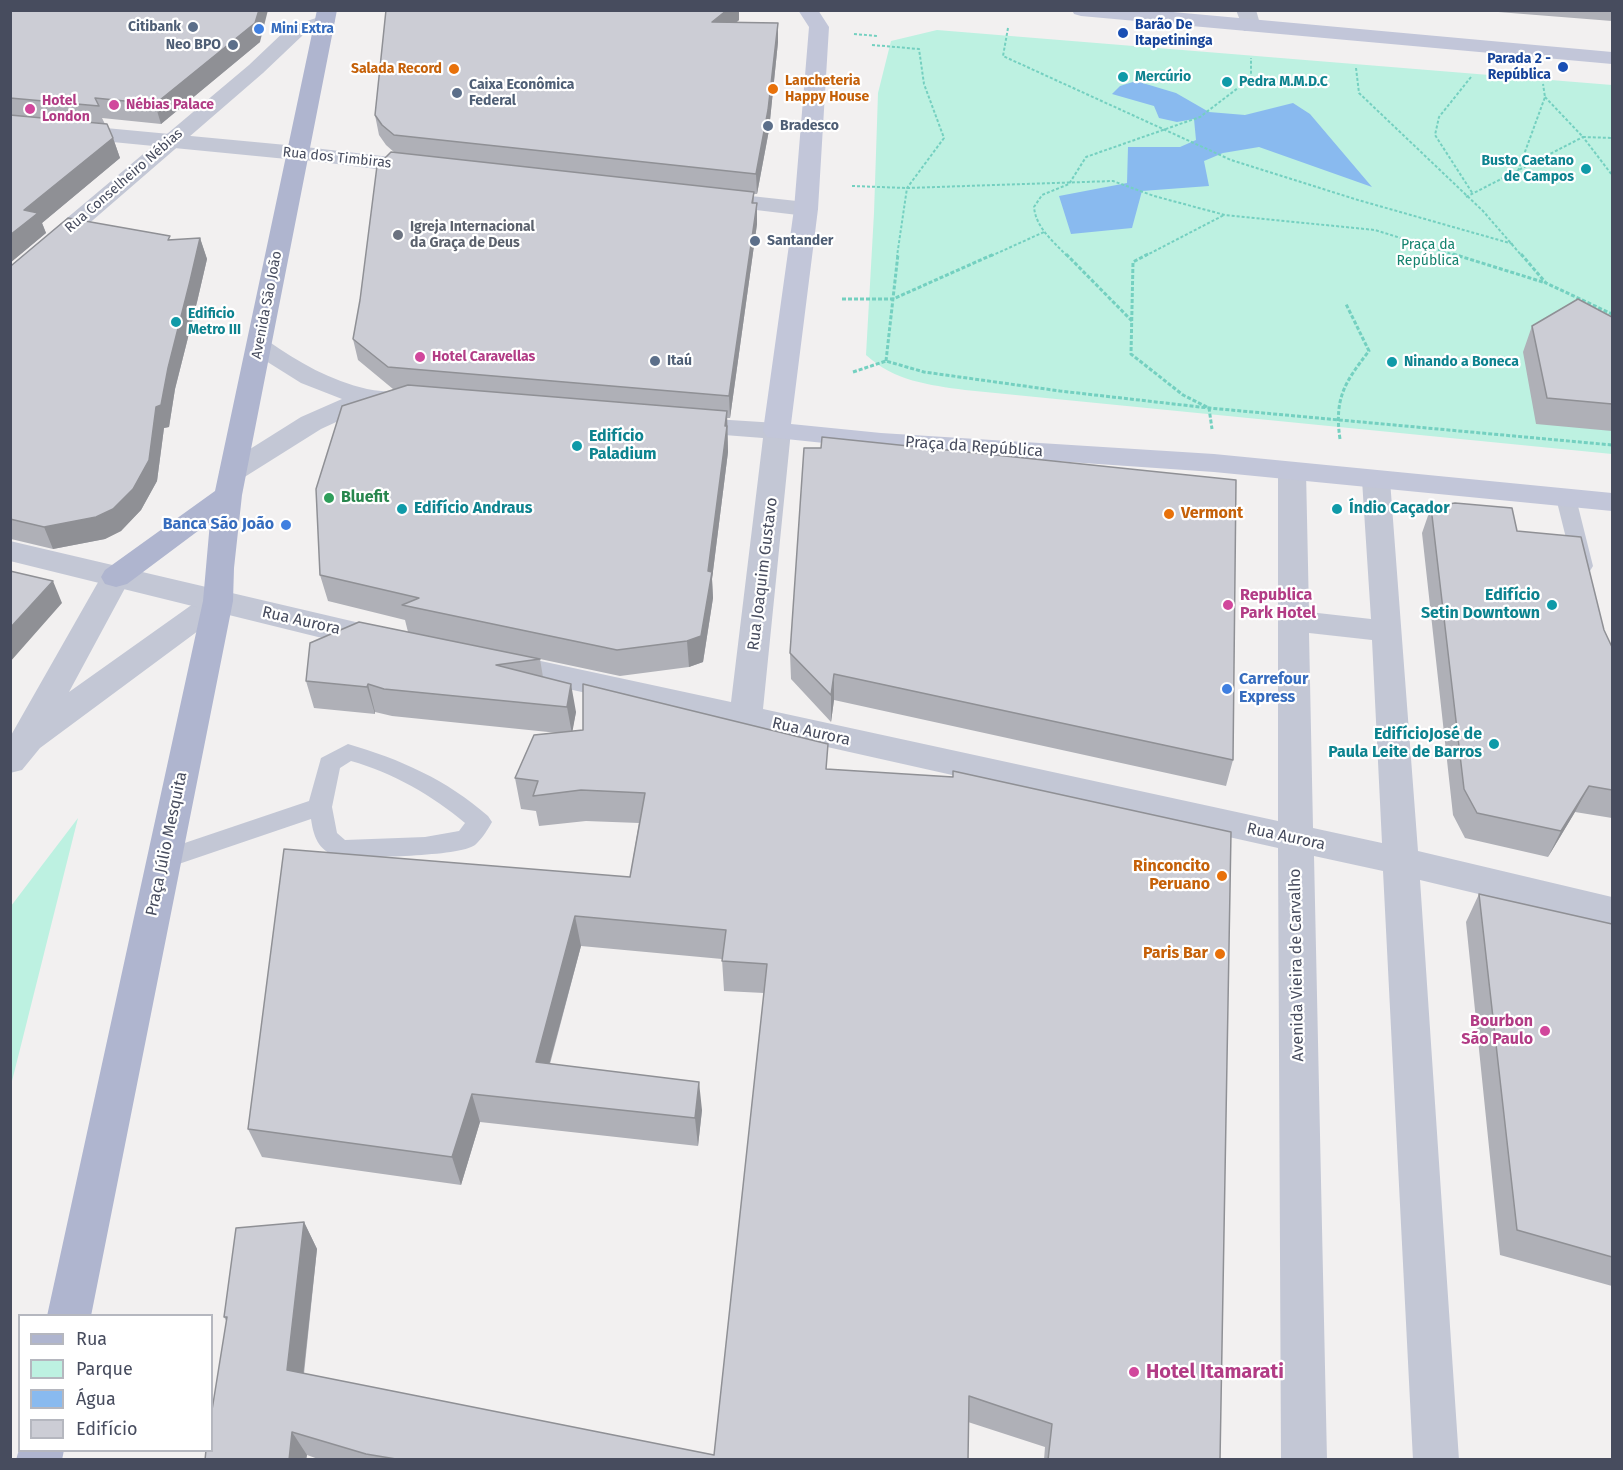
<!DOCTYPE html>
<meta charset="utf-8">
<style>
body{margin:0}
#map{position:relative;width:1623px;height:1470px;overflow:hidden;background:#f2f0f0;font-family:"Fira Sans",sans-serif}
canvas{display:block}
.frame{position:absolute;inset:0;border:12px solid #474c5e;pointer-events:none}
.legend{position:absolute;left:18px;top:1314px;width:195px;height:138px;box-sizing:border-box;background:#fff;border:2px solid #b5b7bf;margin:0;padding:8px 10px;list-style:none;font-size:18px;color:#474c5e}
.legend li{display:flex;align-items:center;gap:12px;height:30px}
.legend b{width:30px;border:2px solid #b5b7bf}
</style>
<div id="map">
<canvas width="1623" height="1470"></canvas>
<div class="frame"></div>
<ul class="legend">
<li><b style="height:8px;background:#afb5cf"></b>Rua</li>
<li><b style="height:16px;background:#bdf1e1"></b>Parque</li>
<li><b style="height:16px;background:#89baef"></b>Água</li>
<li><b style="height:16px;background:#cccdd5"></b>Edifício</li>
</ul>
</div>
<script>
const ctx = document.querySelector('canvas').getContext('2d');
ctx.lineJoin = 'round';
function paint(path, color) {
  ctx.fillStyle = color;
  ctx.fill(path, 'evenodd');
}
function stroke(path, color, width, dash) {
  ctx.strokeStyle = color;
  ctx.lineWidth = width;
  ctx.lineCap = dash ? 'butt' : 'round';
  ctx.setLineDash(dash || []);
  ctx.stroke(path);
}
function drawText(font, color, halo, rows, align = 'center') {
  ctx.font = font + ' "Fira Sans",sans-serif';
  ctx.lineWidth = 4.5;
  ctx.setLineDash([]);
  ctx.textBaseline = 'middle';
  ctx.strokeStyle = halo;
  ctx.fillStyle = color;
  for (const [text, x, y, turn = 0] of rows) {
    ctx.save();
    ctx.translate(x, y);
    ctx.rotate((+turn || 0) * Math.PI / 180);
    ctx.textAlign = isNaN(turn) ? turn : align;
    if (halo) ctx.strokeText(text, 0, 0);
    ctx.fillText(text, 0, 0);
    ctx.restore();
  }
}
const green = new Path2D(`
 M937,30l675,55v369l-647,-64c-36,-5 -71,-9 -99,-35l8,-142 4,-120 13,-52z
 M78,818l-67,267v-179z`);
const water = new Path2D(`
 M1136,81l40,12 33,19 36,3 48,-12 17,11 62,73 -113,-40 -36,6 -19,8 5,25 -67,5 -10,37 -61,6 -12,-38 68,-13 1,-36h52l16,-7 -2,-21 -17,3 -18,-4 -5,-12 -42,-12 8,-8z`);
const pathFar1 = new Path2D(`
 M1008,28l-5,28 228,104 127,40 155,44
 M854,34l23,2
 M872,45l47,4 5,35 20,54 -37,50 -10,68
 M1356,68l3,25 124,118 39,45
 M1471,77l-32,40 -4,18 38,59
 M1545,97l38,40 29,1
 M1518,171l27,-74 -2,-13
 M852,186l55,2 206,-7 41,15 71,19 150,15 83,26
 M1466,197l117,-60 29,38
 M991,256l53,-24
 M1067,256c-14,-15 -31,-28 -33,-49l8,-12 27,-11 17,-27 114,-40 51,-39v-20
 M1145,256l79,-41`);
const path = new Path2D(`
 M1066,254l66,67
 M1148,254l-15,8 -2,92 52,41 26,13 3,21
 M1453,254l93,29
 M1521,254l25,29 66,31
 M842,299h51l101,-45
 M886,361l12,-107
 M853,372l33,-11 38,11 136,19 149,17 403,37
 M1340,439c-6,-41 5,-57 29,-88l-23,-47`);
const service = new Path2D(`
 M1566,492l7,2 3,4 17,68 -3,5 -7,2 -7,-2 -3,-5 -17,-68 3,-4z
 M348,744c52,15 99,36 140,72l4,6c-4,7 -10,17 -17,23 -16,12 -110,12 -134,13 -21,-6 -27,-18 -30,-39l-147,50 -9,-2 -3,-7 3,-7 154,-52 12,-43zM351,761c42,12 81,34 114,62l-6,8 -34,6 -80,3 -8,-7 -5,-26 8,-39z`);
const pedestrian = new Path2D(`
 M1236,10h20l5,17 -3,4h-14z`);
const minor = new Path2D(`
 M325,15l7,2 3,4 -3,4 -29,10 -40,38 -244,211 -9,2v-20l239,-201 40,-38z
 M297,146l127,15 8,2 3,5 -3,5 -8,2 -135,-17 -3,-5 3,-5z
 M714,192l92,10 8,2 4,5 -4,5 -8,2 -100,-12 -3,-5 3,-5z
 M116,567l11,3 4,7 -62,115 138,-98 11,-3 11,3 4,7 -4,7 -189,140 -18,22 -12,3v-36l91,-160 4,-7z`);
const tertiary = new Path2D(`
 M10,119l287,27 8,2 3,5 -3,5 -8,2 -287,-28z
 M259,338l9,3c30,21 63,40 99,48 19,4 37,2 55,6l4,6 -4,6 -9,2 -42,-3 -50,23 -78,49 -10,3 -10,-3 -4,-6 4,-6 78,-49 41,-18 -41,-16 -51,-32 -4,-5 4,-5z
 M682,417l95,6 10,2 4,6 -28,278 515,112v-350l4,-6 10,-3 10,3 4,6 3,141 62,7 -9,-139 4,-6 10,-3 10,3 4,6 28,371 194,46v29l-192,-46 39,580h-46l-30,-589 -69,-15 13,604h-46l-3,-612 -790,-177 -5,-8 5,-8 11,-3 232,50 32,-264 -91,-7 -4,-6 4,-6zM1309,633l63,7 10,203 -69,-15z
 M10,541l384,90 5,8 -5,8 -11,3 -65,-13 -308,-76z`);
const secondary = new Path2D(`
 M798,10h20l11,17 -11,182 -27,215 90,9 333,21 398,39v18l-398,-39 -333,-23 -114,-12 -4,-6 31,-222 15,-182z
 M1072,10h79l461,42v12l-531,-48 -7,-2z`);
const primary = new Path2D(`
 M317,10h20l-95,485 -8,73 -1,33 -142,715h-44l156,-715 7,-79 -83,62 -11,3 -11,-3 -4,-7 4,-7 110,-79z
 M20,1446v4h44l-2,10h-46z`);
const wall = new Path2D(`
 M10,10l250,32 -99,82 -59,-6 3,6 8,14 7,20 -78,65 4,10 -36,30z
 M386,10h353v10l-2,2 41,20 -9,88 -12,64h-3v9l3,21 -27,194h-3l1,34 -16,127 1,19 -10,64 -14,5 -69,9 -80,-17 3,18 33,35 -4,19 256,38 392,691h-176l1,-13 -77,-25v38h-647l-14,-5 -1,5 -82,-143 80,-95 13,27 -13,125 410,81 50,-462 -40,-2 -2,-32 -141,-13 -31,118 152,46 -4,36 -218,-24 -19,63 -199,-28 -14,-28 382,-252 9,-54 -53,-2 -47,5 -3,-15 -15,-2 -6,-31 43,-45 -166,-17 -17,-4v2l-61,-6 -8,-27 102,-49 -3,-12 -77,-19 -8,-26 75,-186h-2l-35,-29 -5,-21 42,-186 -9,-8 -7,-10 -4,-20z
 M1473,10h139v11z
 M200,238l7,21 -10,43 -22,87 -6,38 -5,1 -7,53 -16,29 -20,21 -16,8 -52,10 -42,-10 -1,-274 161,-25z
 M1612,317v114l-76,-7 -13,-72 9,-26z
 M1431,507l86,24 87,99 8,17v171l-37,-6 -27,45 -83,-19 -12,-23 -31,-282z
 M790,653l443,107 -7,26 -392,-86 -3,22 -40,-43z
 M1479,894l133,30v362l-112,-31 -34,-333z`);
const shadedWall = new Path2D(`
 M259,10h9l-8,32 -99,82 -6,-20z
 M727,10h12v10l-26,21 -1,-19z
 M778,23v19l-9,88 -12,64 -1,-20z
 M113,138l7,20 -78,65 4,10 -36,30v-28l14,-25z
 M757,203v21l-27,194 -1,-22z
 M200,238l7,21 -10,43 -22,87 -6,38 -5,1 -7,53 -16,29 -20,21 -16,8 -52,10 -9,-22 112,-120 12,-39z
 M727,411l1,41 -16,127 1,19 -10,64 -14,5 -2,-26 21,-70z
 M53,581l9,22 -52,59v-34z
 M834,674v26l-3,22v-27z
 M368,684l7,28v2l-8,-27z
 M571,684l5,28 -4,22 -5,-27z
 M1589,786l-14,26 -27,45 13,-26z
 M575,916l6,30 -39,145 -6,-29z
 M699,1082l3,28 -4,36 -3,-28z
 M472,1094l8,28 -19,63 -9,-28z
 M304,1222l13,27 -16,146 -14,-25z
 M292,1432l15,23 -1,5h-17z`);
const building = new Path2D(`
 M10,10h249l-4,13 -100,81 -60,-6 4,8 -89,-8z
 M386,10h341l-15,12 66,1 -10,87 -12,64 -362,-39 -12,-10 -7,-10z
 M10,115l97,9 6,14 -89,72 14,3 -28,22z
 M391,152l363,40 -2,11h5l-28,193 -341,-29 -35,-28 7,-39 17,-134z
 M68,218l102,18 -2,4 32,-2 -10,43 -22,87 -7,37 -5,2 -7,53 -16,29 -20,20 -17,8 -52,10 -34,-8v-254h2z
 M1578,299l34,18v87l-65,-6 -15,-72z
 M408,385l319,26 -2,15h2l-19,145 4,1 -11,64 -14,5 -70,9 -215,-45 17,-7 -99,-23 -4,-86 26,-83z
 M822,437l414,43 -3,280 -399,-86 -3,21 -41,-42 14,-205h17z
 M1455,503l57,5 5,23 64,6 23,93 8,17v143l-23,-4 -28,45 -84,-18 -13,-24 -33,-282z
 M10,571l43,10 -43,47z
 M359,622l181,37 -44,6 75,19 -4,23 -183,-18 -16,-5 -1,3 -61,-6 4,-38z
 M583,684l245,60 -2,25 127,8v-6l278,61 -11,628h-172l4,-36 -83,-28 -1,64h-573l1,-1 -30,-5 -74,-22 -3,28h-84l1,-10h6v-40l15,-93h-3l12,-89 68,-6 -17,148 427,85 53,-491 -45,-3 4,-31 -151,-14 -39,146 163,20 -4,36 -223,-24 -20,63 -204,-28 36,-280 346,28 15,-84 -64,-3 -48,6 5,-15 -23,-3 19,-43 49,-5z
 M1479,894l133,30v333l-95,-27z`);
const markers = [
 [193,27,6,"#5c6f8a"],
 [259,29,6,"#3f7fe0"],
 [1123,33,6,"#1a4fb4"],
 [233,45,6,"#5c6f8a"],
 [1563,67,6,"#1a4fb4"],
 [454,69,6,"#e8710a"],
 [1123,77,6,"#0f9aa8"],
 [1227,82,6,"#0f9aa8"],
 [773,89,6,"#e8710a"],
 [457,93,6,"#5c6f8a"],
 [114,105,6,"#d1479c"],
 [30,109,6,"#d1479c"],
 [768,126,6,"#5c6f8a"],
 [1586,169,6,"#0f9aa8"],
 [398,235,6,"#6b7280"],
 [755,241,6,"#5c6f8a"],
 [176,322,6,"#0f9aa8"],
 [420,357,6,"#d1479c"],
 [655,361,6,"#5c6f8a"],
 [1392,362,6,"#0f9aa8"],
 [577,446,6,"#0f9aa8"],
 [329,498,6,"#2e9e5b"],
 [402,509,6,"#0f9aa8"],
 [1337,509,6,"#0f9aa8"],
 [1169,514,6,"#e8710a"],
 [286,525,6,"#3f7fe0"],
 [1228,605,6,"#d1479c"],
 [1552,605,6,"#0f9aa8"],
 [1227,689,6,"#3f7fe0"],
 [1494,744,6,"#0f9aa8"],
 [1222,876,6,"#e8710a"],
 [1220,954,6,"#e8710a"],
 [1545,1031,6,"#d1479c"],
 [1134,1372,6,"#d1479c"]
];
const farTransitnames = [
 ["Barão De",1135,25],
 ["Itapetininga",1135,41],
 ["Parada 2 -",1551,59,"right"],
 ["República",1551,75,"right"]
];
const farServicenames = [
 ["Citibank",181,27,"right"],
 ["Neo BPO",221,45,"right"],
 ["Caixa Econômica",469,85],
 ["Federal",469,101],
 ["Bradesco",780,126],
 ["Santander",767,241],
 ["Itaú",667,361]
];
const farShopnames = [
 ["Mini Extra",271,29]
];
const farFoodnames = [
 ["Salada Record",442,69],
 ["Lancheteria",785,81,"left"],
 ["Happy House",785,97,"left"]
];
const farCulturenames = [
 ["Mercúrio",1135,77],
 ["Pedra M.M.D.C",1239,82],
 ["Busto Caetano",1574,161,"right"],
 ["de Campos",1574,177,"right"],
 ["Edificio",188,314],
 ["Metro III",188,330],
 ["Ninando a Boneca",1404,362]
];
const farHotelnames = [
 ["Hotel",42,101],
 ["London",42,117],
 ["Nébias Palace",126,105],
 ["Hotel Caravellas",432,357]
];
const farStreetnames = [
 ["Rua dos Timbiras",337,158,6],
 ["Rua Conselheiro Nébias",124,181,-41],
 ["Avenida São João",267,305,-79]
];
const farWorshipnames = [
 ["Igreja Internacional",410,227],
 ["da Graça de Deus",410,243]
];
const farParknames = [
 ["Praça da",1428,245],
 ["República",1428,261]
];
const cultureNames = [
 ["Edifício",589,437],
 ["Paladium",589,455],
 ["Edifício Andraus",414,509],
 ["Índio Caçador",1349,509],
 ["Edifício",1540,596,"right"],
 ["Setin Downtown",1540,614,"right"],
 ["EdifícioJosé de",1482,735,"right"],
 ["Paula Leite de Barros",1482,753,"right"]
];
const streetNames = [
 ["Praça da República",974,447,4],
 ["Rua Joaquim Gustavo",763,574,-83],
 ["Rua Aurora",301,621,13],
 ["Rua Aurora",811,732,13],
 ["Rua Aurora",1286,837,12],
 ["Praça Júlio Mesquita",167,844,-78],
 ["Avenida Vieira de Carvalho",1297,965,-91]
];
const leisureNames = [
 ["Bluefit",341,498]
];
const foodNames = [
 ["Vermont",1181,514,"left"],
 ["Rinconcito",1210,867],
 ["Peruano",1210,885],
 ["Paris Bar",1208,954]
];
const shopNames = [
 ["Banca São João",274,525],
 ["Carrefour",1239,680,"left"],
 ["Express",1239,698,"left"]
];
const hotelNames = [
 ["Republica",1240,596],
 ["Park Hotel",1240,614],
 ["Bourbon",1533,1022,"right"],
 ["São Paulo",1533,1040,"right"]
];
const nearHotelnames = [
 ["Hotel Itamarati",1146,1372]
];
paint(green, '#bdf1e1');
paint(water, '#89baef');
stroke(pathFar1, '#74d0c0', 2, [3, 2]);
stroke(path, '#74d0c0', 3, [4, 2]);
paint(service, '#c3c7d5');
paint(pedestrian, '#c3c7d5');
paint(minor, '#c3c7d5');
paint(tertiary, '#c3c7d5');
paint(secondary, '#c2c6d9');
paint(primary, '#afb5cf');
paint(wall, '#afb0b7');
paint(shadedWall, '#8f9095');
paint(building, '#cccdd5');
stroke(building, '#8f9095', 1.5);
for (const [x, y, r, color] of markers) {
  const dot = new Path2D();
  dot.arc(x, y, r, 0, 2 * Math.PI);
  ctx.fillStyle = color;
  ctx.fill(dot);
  stroke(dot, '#fff', 2);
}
drawText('bold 14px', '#164399', '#fff', farTransitnames, 'left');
drawText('bold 14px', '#4e5e75', '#fff', farServicenames, 'left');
drawText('bold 14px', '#366cbe', '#fff', farShopnames, 'left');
drawText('bold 14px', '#c56008', '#fff', farFoodnames, 'right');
drawText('bold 14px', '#0d838f', '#fff', farCulturenames, 'left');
drawText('bold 14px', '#b23c85', '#fff', farHotelnames, 'left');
drawText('14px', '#474c5e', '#fff', farStreetnames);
drawText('bold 14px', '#5b616d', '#fff', farWorshipnames, 'left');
drawText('14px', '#14836e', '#fff', farParknames);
drawText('bold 16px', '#0d838f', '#fff', cultureNames, 'left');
drawText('16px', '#474c5e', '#fff', streetNames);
drawText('bold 16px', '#27864d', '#fff', leisureNames, 'left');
drawText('bold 16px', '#c56008', '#fff', foodNames, 'right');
drawText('bold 16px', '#366cbe', '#fff', shopNames, 'right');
drawText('bold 16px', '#b23c85', '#fff', hotelNames, 'left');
drawText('bold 20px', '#b23c85', '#fff', nearHotelnames, 'left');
</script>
